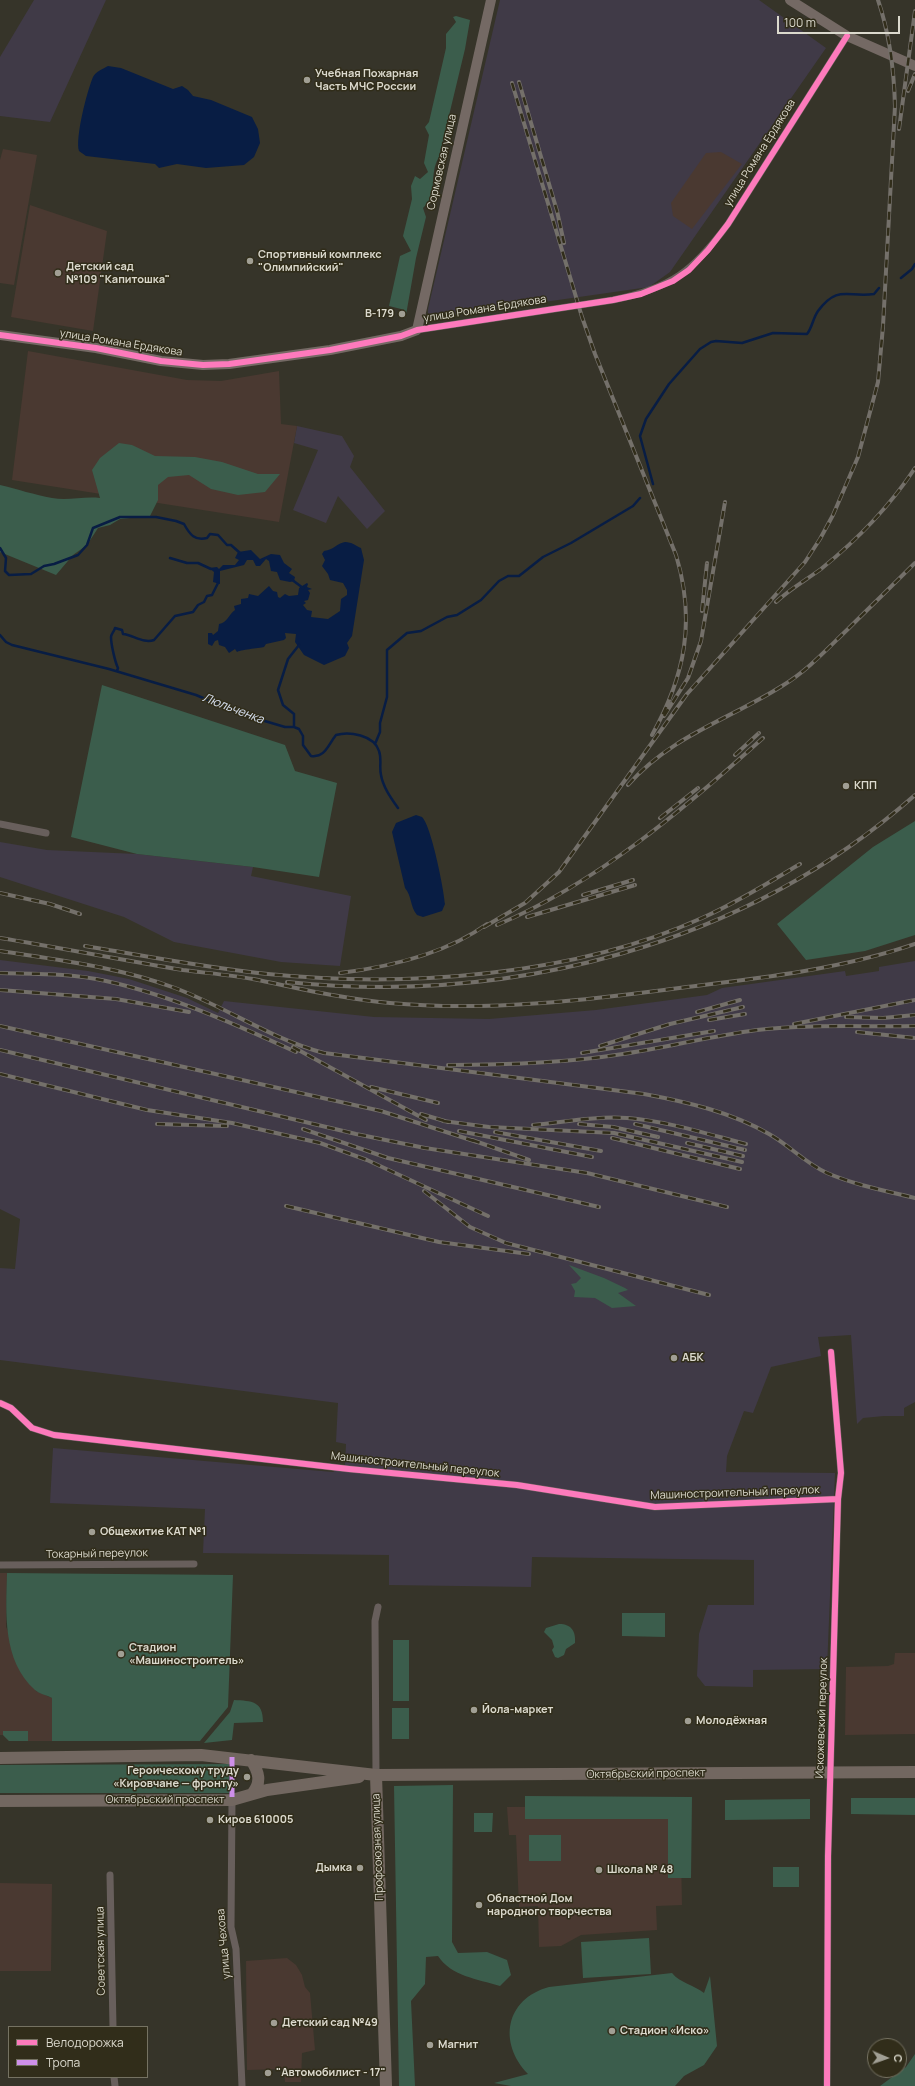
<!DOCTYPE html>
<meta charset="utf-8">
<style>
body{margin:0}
#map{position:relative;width:915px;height:2086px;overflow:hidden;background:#363429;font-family:Manrope,sans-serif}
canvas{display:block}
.legend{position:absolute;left:8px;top:2026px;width:140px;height:52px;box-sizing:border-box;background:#312d1a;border:1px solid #757262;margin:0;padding:5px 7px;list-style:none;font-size:12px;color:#dbd9cd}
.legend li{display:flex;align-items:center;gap:8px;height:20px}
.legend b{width:20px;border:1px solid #757262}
.north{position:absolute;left:867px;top:2038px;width:40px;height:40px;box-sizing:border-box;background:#312d1a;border:1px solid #757262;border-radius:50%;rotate:92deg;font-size:11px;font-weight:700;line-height:16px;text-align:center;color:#dbd9cd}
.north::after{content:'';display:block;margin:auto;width:14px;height:18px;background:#a19f94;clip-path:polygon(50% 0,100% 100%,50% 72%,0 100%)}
.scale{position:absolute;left:777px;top:16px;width:123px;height:18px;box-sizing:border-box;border:2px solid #dbd9cd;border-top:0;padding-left:5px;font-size:12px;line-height:14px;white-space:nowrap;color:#dbd9cd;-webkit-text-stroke:3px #312d1a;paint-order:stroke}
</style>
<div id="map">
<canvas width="915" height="2086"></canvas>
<ul class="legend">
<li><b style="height:5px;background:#fd7abc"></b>Велодорожка</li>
<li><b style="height:5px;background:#ce8fe9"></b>Тропа</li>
</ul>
<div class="north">С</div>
<div class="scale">100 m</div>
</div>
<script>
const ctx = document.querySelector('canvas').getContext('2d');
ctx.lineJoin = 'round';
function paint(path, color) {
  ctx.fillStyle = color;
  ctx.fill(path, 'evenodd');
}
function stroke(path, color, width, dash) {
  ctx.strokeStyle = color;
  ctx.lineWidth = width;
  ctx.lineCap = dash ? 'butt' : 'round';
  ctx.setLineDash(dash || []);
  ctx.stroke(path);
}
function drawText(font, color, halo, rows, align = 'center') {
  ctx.font = font + ' Manrope,sans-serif';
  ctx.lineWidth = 3;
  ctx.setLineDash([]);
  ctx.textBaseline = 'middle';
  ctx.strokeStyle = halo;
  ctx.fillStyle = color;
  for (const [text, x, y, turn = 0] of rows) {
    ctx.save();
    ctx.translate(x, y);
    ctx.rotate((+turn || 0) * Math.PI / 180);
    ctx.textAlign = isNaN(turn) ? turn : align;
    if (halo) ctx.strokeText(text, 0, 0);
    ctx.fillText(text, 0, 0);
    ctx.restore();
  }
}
const industrial = new Path2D(`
 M34,0h72l-56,122 -50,-6v-59z
 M500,0h259l67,48 -156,224 -21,15 -217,31 -4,-5v-4z
 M297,426l45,10 12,20 -4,11 35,44 -18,18 -29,-33 -12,27 -33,-13 25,-60 -24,-7z
 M0,842l47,8 90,4 116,13 -2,9 100,20 -11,70 -59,-4 -107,-20 -50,-25 -124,-40z
 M0,960l88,11 41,8 58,19 31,15 6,-12 150,16 115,2 107,-9 111,-15 15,-7 123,-17 1,5 33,-5v-4l36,-6v441l-11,6v8h-20l-21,2 -6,6 -6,-89 -33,2 3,19 -50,11 -18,46 -9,-2 -17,45 -1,16 109,1 -8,196 -74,1v17l-48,-1 -8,-10 2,-42 9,-29h46v-45l-222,-3 -1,30 -142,-2v-30l-186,-2 2,-44 -155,-6 3,-55 280,24 12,-7 1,-21 -10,-2 2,-39 -338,-43v-92l15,1 5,-50 -20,-10z`);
const education = new Path2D(`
 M3,149l34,6 -23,130 -14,-2v-123z
 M721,152l21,12 -50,65 -19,-13 -2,-13 35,-50z
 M30,205l77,26 -14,100 -82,-14z
 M28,351l159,29 34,1 58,-10 2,53 16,2 -18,96 -267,-42z
 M0,1573h7l-1,54 30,64 16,7v43h-43l-6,-6h-3z
 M895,1653h20v81l-70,1 1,-68 42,-1 6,-2z
 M680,1806l2,99 -26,1 1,24 -76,5 -20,11 -22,1 -1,-41 -19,1 -3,-72h-7l-2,-28z
 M0,1883l52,1 -1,87h-51z
 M287,1958l9,7 6,10 3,12 5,6 5,57 -13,3 -1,29h-16l-1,-13 -37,1 -1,-109z`);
const green = new Path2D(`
 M456,16l14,4 -5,29 -26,108c-11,18 0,36 -16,51l3,9 -10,41 -10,57 -5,-6 -12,-3 11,-50 11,-5 -8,-15 9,-37 -1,-13 4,-10 5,3 8,-7 -4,-9 5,-28 -4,-8 4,-5 17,-74v-14l10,-12 -3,-5z
 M119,443l13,2 23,11 40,1 27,5 36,12h22l-15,18 -27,3 -27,-6 -22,-14 -21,2 -10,8v15l-8,16 -30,3 -10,6 -12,3 -11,17 -14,10 -17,20 -56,-23v-67c17,4 35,10 52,13 16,3 32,-2 48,0l-8,-28 8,-12z
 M102,685l183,60 10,26 42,12 -18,94 -66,-10 -116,-13 -66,-17z
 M915,821v114l-50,16 -59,9 -29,-36 96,-77z
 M569,1265l35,13 21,10 3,2 -10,3 18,13 -24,2 -17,-10 -21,-1 1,-6 -4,-7 5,-1 5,-5z
 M7,1573l226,2 -5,132 -28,34h-148v-43c-5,-3 -13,-4 -17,-8 -33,-30 -29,-77 -28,-117z
 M622,1613h43v24l-43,-1z
 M559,1624c13,0 17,8 16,19l-9,6 -2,6 -6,3 -3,-1 -3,-7 2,-3 -2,-7 -8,-8 2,-4z
 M393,1640h16v61h-16z
 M234,1700c18,1 29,1 29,22l-29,1 -2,17 -28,3 26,-31z
 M392,1708h17v31h-17z
 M3,1731h25v10h-19l-6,-6z
 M229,1764v29h-229v-28z
 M453,1785l-1,157 6,11 29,-1 20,8 4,15 -11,11c-23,-7 -49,-10 -62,-30l-12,1 -1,27 -14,17 4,85h-16l-5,-300z
 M525,1796l167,1 -1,81h-23v-59h-143z
 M851,1798h64v17l-64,-1z
 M810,1799v20l-85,1v-20z
 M474,1813h19l-1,19h-18z
 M529,1835h32v26h-32z
 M773,1867h26v20h-26z
 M649,1938l2,36 -68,4 -2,-36z
 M672,1973c8,10 22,12 32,20l6,-17 7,70 -13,19 -20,11 -9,10h-164l-17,-3 34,-9c-30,-31 -23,-75 21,-87z
 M915,2054v32h-35l26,-19z`);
const water = new Path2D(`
 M108,66l13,2 52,21 9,-3 6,4 5,6 18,4 41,17 6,12 2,14 -6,14 -10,8 -38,3 -29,-4 -18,4 -4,-4 -69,-8 -7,-5c-4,-13 8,-60 14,-74 3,-6 10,-8 15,-11z
 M345,542c7,0 11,4 16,6l3,12 -12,76 -5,7 2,5 -4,8 -21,9 -20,-10 -9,-13 1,-8 -11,-1 1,5 -2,2 -18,4 -2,3c-5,1 -25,3 -27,5l-2,-3 -6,4 -4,-6 -6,-2 -1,-5 -3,1 -3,5 -4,-2v-11h4l1,2 5,-4 1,-7c8,-1 10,-10 16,-14l-1,-4 7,-2v-5l7,-1 1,-4 9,2 11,-10 4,5 4,1 1,5 2,1 5,-4 4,2 9,-1 1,-7 8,-5 1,1 -1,3 5,2 -4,1 2,3 -2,7 -4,1 2,2 -3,2 4,5 5,1 -1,6 17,2 12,-8 1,-12 6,-4v-5l-4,-7 -13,-3 -2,-6 -6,-8 3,-6 -3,-6 2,-3c10,-1 13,-8 21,-9z
 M251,550l9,9 11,-5 9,1 4,8 8,6 -3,4 6,4 -1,4 -4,1 -10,-2 -3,-8 -6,-1 -2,-10 -3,-2 -6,7h-4l-3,-6h-6l-3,5 -24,6v13l-7,-2 1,-10 -5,-4 8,-1 2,2 4,-4h12l4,-5 -4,-2 3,-6z
 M416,815l6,2c9,8 22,72 23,87l-3,7 -19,6 -6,-2c-7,-8 -5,-19 -12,-27l-13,-56 4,-9z`);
const stream = new Path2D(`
 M901,278l11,-9 3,-5
 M653,484l-13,-48 6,-17 23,-35 31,-35 11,-7 5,-1 26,2 31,-10 34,1c5,-6 6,-16 11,-23 20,-27 30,-13 56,-17l5,-6
 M0,548l6,10 -1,13 4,4 22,-1 13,-8 10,-2 24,-9 9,-10 6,-17 27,-11h36l20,4 8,3c6,11 11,17 23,14l3,-4 8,1 9,10h4l9,8
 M170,558l17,5h11l13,6
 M291,579l12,9
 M0,635l6,7 6,3 97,24 87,26 45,19 44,13h9l5,2 4,7v9l8,11c14,2 17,-11 25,-21 13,-4 38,0 43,16 3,8 0,16 2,24 2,12 10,23 17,33
 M117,671l1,-3c-3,-6 -7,-24 -7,-31 0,-3 3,-5 4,-9l7,2 1,4c10,1 21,10 31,6l21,-24 18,-4 5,-7 6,-3 3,-6 5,-1 6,-12
 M294,727v-13l-11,-9 -5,-15 10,-31 11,-14
 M375,744l5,-12v-9l7,-26v-47l20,-17 14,-2 26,-14 10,-2 24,-15 18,-19 9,-5h11l24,-19 28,-14 62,-37 7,-8`);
const street = new Path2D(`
 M417,330l196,-30c59,-12 80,-29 115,-76l119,-188
 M0,824l46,9
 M0,1403l11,5 21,20 22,7 295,34 168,16 138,22 183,-8
 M0,1565l194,-1
 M376,1775l-1,-154 3,-14
 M232,1800l-1,127 5,22 6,137
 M110,1875l3,152
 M114,2077l1,9
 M827,2086l1,-230 10,-357 3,-26 -10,-121`);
const secondary = new Path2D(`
 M790,0l57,36 68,30
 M0,335l96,13 65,13 42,4 26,-1 101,-14 71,-14 16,-6 74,-330`);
const primary = new Path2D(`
 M0,1758l201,-3 175,20 539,-3
 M251,1760c8,12 11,22 1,34
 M376,1775l10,311
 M0,1801l232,-1 35,-10 92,-13`);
const rail = new Path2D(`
 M519,82l38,129 7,32
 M512,83l70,234 13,37 81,201c20,66 9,121 -24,180
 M908,91l7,-17
 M899,129l16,-118
 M776,602c14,-13 30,-22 45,-33 36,-29 69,-63 94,-101
 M702,611l5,-48
 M664,716l24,-38 13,-37 24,-139
 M735,755l24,-22
 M628,785c43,-49 100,-65 154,-99 25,-15 45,-37 66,-57 22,-22 45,-44 67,-66
 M660,818l38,-30
 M0,893l50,11 30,10
 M583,895l50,-15
 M527,917l108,-32
 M497,925c100,-42 186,-115 266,-187
 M484,927l41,-24 34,-31 128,-178 118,-132 15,-23 13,-24 25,-58 20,-75 5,-56 12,-220c-1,-37 -5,-71 -17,-106
 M0,938c61,10 122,22 183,32 23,3 47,5 70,9 45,9 90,20 137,24 98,9 199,-3 297,-16 76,-9 155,-18 228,-43
 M85,946c61,10 122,22 183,28 139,14 306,2 434,-56 34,-15 66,-35 98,-54
 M0,951c58,9 119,16 175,37 51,19 96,51 149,65l320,41c43,8 87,18 125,40 20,11 36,29 58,39 28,12 59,18 88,25
 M0,973c35,1 71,0 106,8 64,14 131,44 190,71
 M340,973c49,-6 107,-20 147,-49
 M287,982c224,23 457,-36 628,-187
 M0,990l116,9 73,13
 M697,1012l43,-12
 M846,1017l37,1 32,-3
 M709,1020l36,-6
 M794,1024l121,-24
 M0,1026l381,85 96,31
 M857,1032l58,6
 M600,1046l70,-22 73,-17
 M293,1047l133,73
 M0,1050l356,84 69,14 162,25 140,34
 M582,1053l132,-22
 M448,1065c58,0 117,-2 175,-11 45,-7 89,-18 134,-24 52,-6 106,-3 158,-4
 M0,1074l147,36 85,13 88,20 47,17 121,56
 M371,1087l67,16
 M421,1114l27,8
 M443,1121l46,6 125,6 128,29
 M157,1124l70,2
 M579,1124l34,3 45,10
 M635,1124l110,26
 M533,1125c31,-3 63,-9 94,-7 40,3 80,16 119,26
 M303,1129l85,29 211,49
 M459,1131l133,26
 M495,1132l106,19
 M612,1138l128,31
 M472,1140l57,20
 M687,1143l56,13
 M424,1191l46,36 36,16 203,52
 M286,1206l153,36 90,12`);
const quiet = new Path2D(`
 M232,1757v43`);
const cycleway = new Path2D(`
 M0,335l96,13 65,13 42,4 26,-1 101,-14 71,-14 16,-6 196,-30 28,-6 32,-13 16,-11 19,-20 20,-26 119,-188
 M0,1403l11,5 21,20 22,7 295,34 168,16 138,22 183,-8
 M827,2086l1,-230 10,-357 3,-26 -10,-121`);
const markers = [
 [307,80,4,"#a19f94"],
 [250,261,4,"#a19f94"],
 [58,273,4,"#a19f94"],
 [402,314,4,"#a19f94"],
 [846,786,4,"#a19f94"],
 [674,1358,4,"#a19f94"],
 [92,1532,4,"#a19f94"],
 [121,1654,4,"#a19f94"],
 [474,1710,4,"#a19f94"],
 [688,1721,4,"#a19f94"],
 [247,1777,4,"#a19f94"],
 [210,1820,4,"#a19f94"],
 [360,1868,4,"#a19f94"],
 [599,1870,4,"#a19f94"],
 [479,1905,4,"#a19f94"],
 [274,2023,4,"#a19f94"],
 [612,2031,4,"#a19f94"],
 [430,2045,4,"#a19f94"],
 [268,2073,4,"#a19f94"]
];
const poiNames = [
 ["Учебная Пожарная",315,74],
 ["Часть МЧС России",315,87],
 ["Спортивный комплекс",258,255],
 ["\"Олимпийский\"",258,268],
 ["Детский сад",66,267],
 ["№109 \"Капитошка\"",66,280],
 ["В-179",394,314,"right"],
 ["КПП",854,786],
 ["АБК",682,1358],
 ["Общежитие КАТ №1",100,1532],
 ["Стадион",129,1648],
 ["«Машиностроитель»",129,1661],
 ["Йола-маркет",482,1710],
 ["Молодёжная",696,1721],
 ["Героическому труду",239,1771,"right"],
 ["«Кировчане — фронту»",239,1784,"right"],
 ["Киров 610005",218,1820],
 ["Дымка",352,1868,"right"],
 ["Школа № 48",607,1870],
 ["Областной Дом",487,1899],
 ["народного творчества",487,1912],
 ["Детский сад №49",282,2023],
 ["Стадион «Иско»",620,2031],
 ["Магнит",438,2045],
 ["\"Автомобилист - 17\"",276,2073]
];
const streetNames = [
 ["улица Романа Ердякова",760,153,-58],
 ["Сормовская улица",442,162,-77],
 ["улица Романа Ердякова",485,309,-9],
 ["улица Романа Ердякова",121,343,9],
 ["Машиностроительный переулок",415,1465,6],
 ["Машиностроительный переулок",735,1493,-2],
 ["Токарный переулок",97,1554,-1],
 ["Искожевский переулок",822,1718,-88],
 ["Октябрьский проспект",646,1774,-1],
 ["Октябрьский проспект",165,1800],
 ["Профсоюзная улица",378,1847,-92],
 ["улица Чехова",224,1944,-95],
 ["Советская улица",101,1951,-91]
];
const waterNames = [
 ["Люльченка",233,709,21]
];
paint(industrial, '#403a47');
paint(education, '#4a3931');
paint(green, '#3b5d4c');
paint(water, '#081d44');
stroke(stream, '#081d44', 2.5);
stroke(street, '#685f5c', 7);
stroke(secondary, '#746964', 10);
stroke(primary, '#726760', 12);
stroke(rail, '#74706a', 4);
stroke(rail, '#312d1a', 2.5, [8]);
stroke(quiet, '#ce8fe9', 5, [10, 5]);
stroke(cycleway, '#fd7abc', 6);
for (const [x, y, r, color] of markers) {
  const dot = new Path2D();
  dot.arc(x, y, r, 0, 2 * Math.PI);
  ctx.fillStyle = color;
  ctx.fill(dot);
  stroke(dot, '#312d1a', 1.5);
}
drawText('bold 11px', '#dbd9cd', '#312d1a', poiNames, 'left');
drawText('11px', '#dbd9cd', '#312d1a', streetNames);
drawText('italic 12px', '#d7e0f0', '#312d1a', waterNames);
</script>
